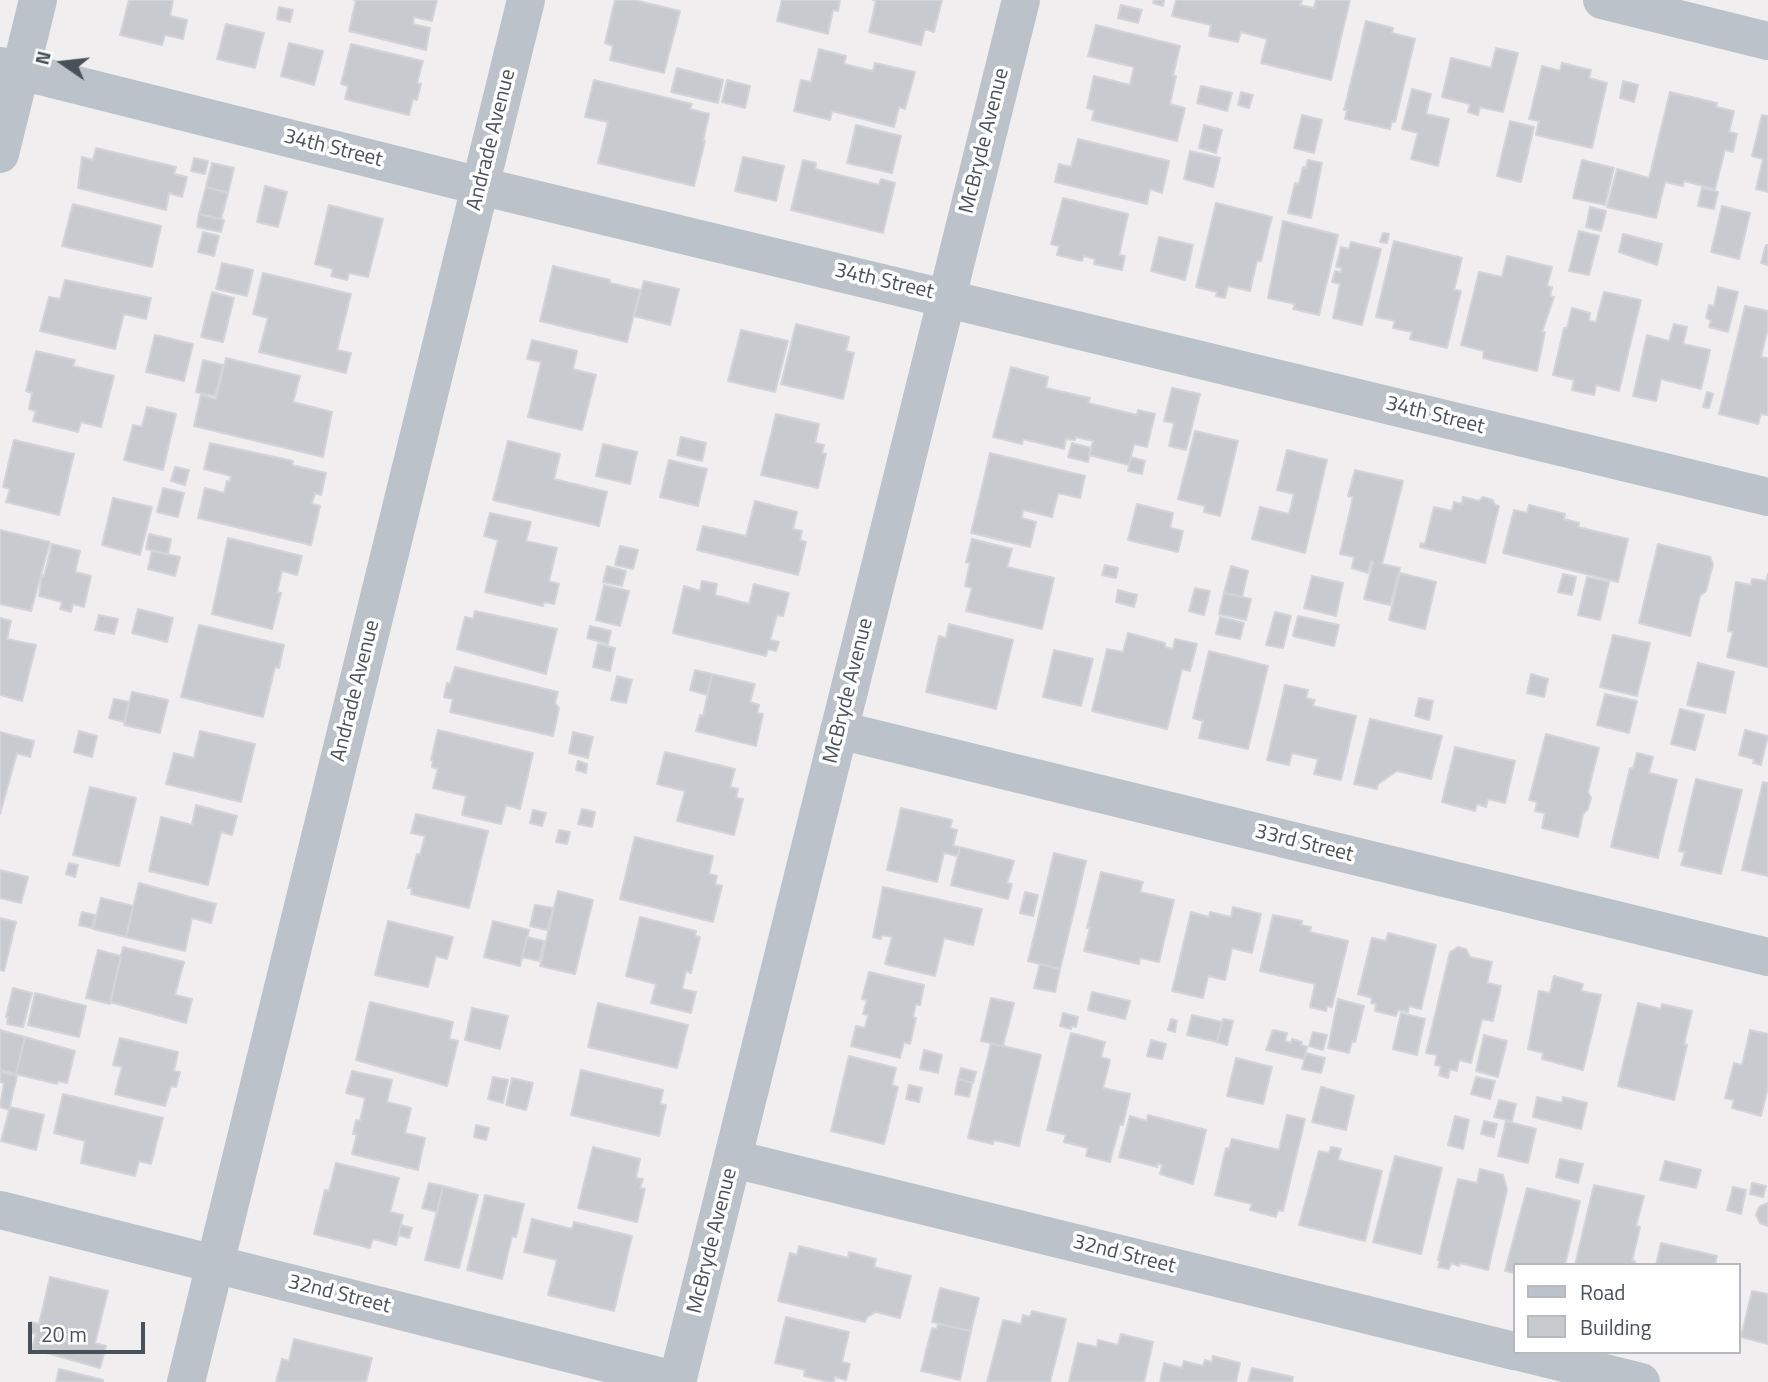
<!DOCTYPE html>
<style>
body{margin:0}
#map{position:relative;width:1768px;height:1382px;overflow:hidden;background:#f0eeee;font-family:"Titillium Web",sans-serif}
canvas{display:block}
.legend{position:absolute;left:1513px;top:1263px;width:228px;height:91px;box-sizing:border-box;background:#fff;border:2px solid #b6b9bd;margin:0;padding:9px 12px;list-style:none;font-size:21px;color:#48505a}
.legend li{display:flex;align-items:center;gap:14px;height:35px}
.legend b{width:35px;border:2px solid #b6b9bd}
.north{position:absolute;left:28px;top:28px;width:70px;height:70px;-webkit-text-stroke:5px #fff;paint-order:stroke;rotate:284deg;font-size:19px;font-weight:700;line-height:28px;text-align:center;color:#48505a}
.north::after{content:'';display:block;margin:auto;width:24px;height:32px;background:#48505a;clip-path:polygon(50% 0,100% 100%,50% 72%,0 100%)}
.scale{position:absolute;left:28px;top:1322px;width:117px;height:32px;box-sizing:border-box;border:4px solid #48505a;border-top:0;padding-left:9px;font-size:21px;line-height:24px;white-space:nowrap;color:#48505a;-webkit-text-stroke:5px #fff;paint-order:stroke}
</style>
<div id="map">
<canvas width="1768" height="1382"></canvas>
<ul class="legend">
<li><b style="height:9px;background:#bbc2ca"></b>Road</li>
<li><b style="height:19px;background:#c9cad0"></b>Building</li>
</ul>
<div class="north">N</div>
<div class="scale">20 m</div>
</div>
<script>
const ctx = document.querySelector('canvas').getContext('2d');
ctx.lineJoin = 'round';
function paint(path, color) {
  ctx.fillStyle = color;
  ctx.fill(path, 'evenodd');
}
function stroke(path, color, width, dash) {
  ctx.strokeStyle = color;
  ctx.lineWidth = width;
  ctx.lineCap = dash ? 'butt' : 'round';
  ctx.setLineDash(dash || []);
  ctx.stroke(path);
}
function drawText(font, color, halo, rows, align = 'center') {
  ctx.font = font + ' "Titillium Web",sans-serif';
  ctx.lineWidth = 7;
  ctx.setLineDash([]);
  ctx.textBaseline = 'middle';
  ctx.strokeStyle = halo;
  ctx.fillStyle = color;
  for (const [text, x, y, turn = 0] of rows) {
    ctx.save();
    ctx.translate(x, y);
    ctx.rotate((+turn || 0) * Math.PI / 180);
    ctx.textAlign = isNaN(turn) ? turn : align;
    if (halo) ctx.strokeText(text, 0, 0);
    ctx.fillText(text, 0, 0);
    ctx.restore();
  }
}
const building = new Path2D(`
 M129,0h44l-3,16 17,4 -4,19 -18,-4 -3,10 -42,-10z
 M354,0h83l-5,21 -18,-4 -1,7 17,4 -4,22 -77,-19 7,-31z
 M615,0h19l46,11 -16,62 -54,-13 3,-14 -8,-3z
 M782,0h58l-2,11 -5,-1 -5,24 -51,-13z
 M873,0h69l-8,32 -9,-3 -4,16 -52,-13 7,-31z
 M1154,0h10l-1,6 -10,-3z
 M1176,0h126l-2,5 14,3 2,-8h34l-19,80 -70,-17 6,-24 -26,-7 -3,10 -29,-6 2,-11 -39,-9z
 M1121,5l21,5 -4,13 -20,-5z
 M279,7l14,3 -3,12 -13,-3z
 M1366,21l27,7 -1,5 23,6 -20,83 -3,-1 -2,8 -45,-10 2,-9h-3z
 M226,24l38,9 -9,35 -38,-9z
 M1096,25l84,21 -7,30h3l-6,28 15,4 -8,33 -85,-21 2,-10 -7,-2 7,-32 36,9 4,-18 -46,-11z
 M289,43l34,8 -9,34 -33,-9z
 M351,44l72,17 -6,22 4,1 -4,16 -4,-1 -4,16 -64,-16 3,-13 -7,-2z
 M1496,48l22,5 -15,59 -23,-5 -2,8 -10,-3 2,-8 -28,-7 9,-39 40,10z
 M819,49l27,7 -2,8 29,7 2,-8 40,9 -10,37 -6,-2 -5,20 -62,-16 -2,9 -36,-9 7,-31 10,2z
 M1562,63l29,7 -2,8 18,5 -15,65 -56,-13 3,-14 -10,-2 13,-53 18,5z
 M677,68l46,12 -5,23 -47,-11z
 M594,80l98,24 -2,5 19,5 -6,27h2l-11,45 -96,-23 10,-41 -23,-5z
 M727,80l23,6 -5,22 -23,-6z
 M1623,81l15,4 -4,17 -14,-4z
 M1201,86l31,7 -5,18 -30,-8z
 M1412,89l19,5 -5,20 23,5 -11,47 -27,-7 7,-26 -16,-4z
 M1241,92l12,3 -4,13 -11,-3z
 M1670,92l47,11 -1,4 18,4 -5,21 8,2 -4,18 -8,-2 -10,39 -31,-8 -1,5 -18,-4 -9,36 -49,-11 10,-38 32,9z
 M1302,115l20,5 -8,33 -20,-5z
 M1762,115l6,1v76l-12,-3 7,-30 -11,-3z
 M1510,121l24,6 -13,55 -24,-6z
 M856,125l45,11 -9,37 -45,-10z
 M1204,125l18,5 -6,23 -17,-5z
 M1078,139l91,22 -7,32 -12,-4 -3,15 -92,-22 4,-18 12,3z
 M96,148l80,19 -2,7 13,3 -5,20 -13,-4 -3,17 -88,-22 4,-31 11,3z
 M1190,151l30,7 -7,29 -29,-8z
 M743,157l41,9 -8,35 -41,-10z
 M194,158l14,3 -3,13 -14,-3z
 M803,160l13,3 -1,6 64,16 2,-6 14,4 -12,50 -92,-23z
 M1308,160l14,3 -11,55 -23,-5 7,-30 4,1 4,-17 3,1z
 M1582,160l32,8 -9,37 -32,-7z
 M212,163l22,5 -6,25 -22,-6z
 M265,186l22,6 -9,35 -21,-5z
 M206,187l22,6 -7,26 -22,-5z
 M1702,188l16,4 -4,17 -16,-3z
 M1063,198l65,16 -9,41 6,1 -3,14 -28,-6 1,-5 -11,-3 -2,5 -25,-6 2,-9 -8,-2z
 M1216,203l56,14 -11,44h-4l-7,30 -22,-5 -3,12 -9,-2 1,-4 -21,-5z
 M73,204l88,22 -9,41 -90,-21z
 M329,205l54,14 -15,58 -19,-4 -2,7 -16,-4 2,-7 -18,-5z
 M1722,206l28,7 -11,46 -28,-7z
 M1590,207l16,4 -5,20 -15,-4z
 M199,214l25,6 -3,12 -24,-5z
 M1283,221l55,14 -19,80 -26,-6 2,-5 -27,-6z
 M1579,231l20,5 -10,39 -20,-4z
 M203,232l16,4 -5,20 -16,-4z
 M1383,233l6,1 -2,9 -7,-1z
 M1623,234l39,10 -5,21 -38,-13z
 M1159,237l34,8 -8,35 -34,-9z
 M1394,241l68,17 -8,32 7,1 -14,57 -37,-9 2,-7 -19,-4 2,-7 -19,-4z
 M1351,242l30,7 -19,76 -29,-7 7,-34 -8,-2 3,-11 6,1 1,-4 -6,-1 5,-20 8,2z
 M1766,245h2v20l-7,-2z
 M1507,256l45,11 -5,19 5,1 -2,9 4,1 -12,35h3l-8,39 -54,-13 1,-7 -23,-6 18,-73 23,5z
 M222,263l31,7 -6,26 -31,-7z
 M553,266l57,14v3l30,7 -13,52 -87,-21z
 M263,273l88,21 -14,56 14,3 -5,20 -87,-21 9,-34 -15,-4z
 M65,280l86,18 -5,21 -22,-5 -9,35 -75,-18 9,-34 11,2z
 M644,281l35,8 -9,36 -36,-9z
 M1718,287l20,5 -10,40 -19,-5 2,-7 -5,-2 3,-13 5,1z
 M212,292l22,6 -11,44 -22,-5z
 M1604,292l37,8 -22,91 -23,-6 -2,10 -22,-5 2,-10 -21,-5 11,-47h3l5,-20 18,5 -1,8 7,1z
 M1745,306l23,5v17l-7,29 7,1v57l-7,-1 -3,10 -39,-10z
 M796,324l53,13 -3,14 8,2 -11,46 -62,-15z
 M1674,324l13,3 -4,17 27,6 -9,39 -40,-10 -5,22 -23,-5 14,-61 22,6z
 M741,330l47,11 -13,51 -47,-11z
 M155,335l38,9 -9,37 -38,-9z
 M532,340l45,11 -4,18 23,6 -14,55 -54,-13 13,-55 -14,-3z
 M36,351l39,9 -2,6 41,10 -13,51 -20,-5 -3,10 -45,-11 3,-10 -7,-2 3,-16 -6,-2z
 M226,358l74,18 -7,26 39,10 -9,45 -129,-31 7,-31 15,4z
 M203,360l20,5 -8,31 -19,-4z
 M1011,367l37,10 -2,11 44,10 -2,5 49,12 1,-5 17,4 -8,33 -13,-3 -5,21 -40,-10 4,-14 -17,-4 -1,3 -9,-1 -2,10 -41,-10 -1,5 -29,-7z
 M1172,388l28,6 -14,56 -17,-4 5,-23 -10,-2z
 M1707,392l6,2 -4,14 -6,-1z
 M147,407l29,7 -13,56 -39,-10 9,-35 9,2z
 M776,414l43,10 -4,19 9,2 -2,8 4,1 -8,34 -57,-13z
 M1195,431l43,10 -18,75 -16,-4 1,-6 -27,-7z
 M681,437l25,6 -4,18 -25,-6z
 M14,440l60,14 -15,61 -53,-13 4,-13 -7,-2z
 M508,441l52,13 -6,25 53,13 -8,34 -106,-26z
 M210,443l83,18 -1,4 34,8 -5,22 -6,-2 -3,11 8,2 -9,39 -113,-27 7,-30 19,5 3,-12 3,1 1,-6 -27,-7z
 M1072,443l19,5 -3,14 -20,-5z
 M603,444l34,8 -7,32 -34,-8z
 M1287,450l40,10 -22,93 -53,-14 8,-32 29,7 5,-20 -17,-4z
 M990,453l95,23 -5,22 -22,-5 -6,24 -29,-7 -1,8 14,4 -6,25 -59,-14z
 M1131,457l14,4 -3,13 -14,-3z
 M669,460l38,9 -9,37 -38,-9z
 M175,467l14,3 -4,15 -14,-4z
 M1355,470l48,11 -21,83 18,4 -10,37 -26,-6 9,-37 -2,-1 -3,12 -16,-5 2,-11 -14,-3 13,-57 -5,-1z
 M163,488l21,5 -6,24 -21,-5z
 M1463,497l16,4 4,-4 10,3 2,5 4,1 -14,57 -65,-16 1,-4 4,1 9,-37 18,4 2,-9 8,2z
 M113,498l39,9 -12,48 -38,-10z
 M755,501l42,11 -4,17 9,2 -2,9 6,2 -8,33 -101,-25 6,-24 43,10z
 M1137,504l36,9 -3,15 13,3 -5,21 -50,-12z
 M1529,505l36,9 -1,5 15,4 -1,4 50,12 -10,43 -115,-29 11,-43 13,3z
 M490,513l41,9 -5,19 31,7 -8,33 10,3 -5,20 -10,-2 -1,4 -58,-14 13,-52 -14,-4z
 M0,530l50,12 -19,69 -31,-7z
 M149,534l22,5 -3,15 -22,-5z
 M228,538l74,18 -5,19 -15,-4 -5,21 4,1 -9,36 -60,-15z
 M972,539l40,10 -5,18 47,11 -12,51 -76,-18 6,-23 -7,-2 5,-23 -4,-1z
 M52,544l28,7 -5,21 16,4 -7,31 -11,-3 -2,8 -11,-3 2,-7 -23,-6 3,-21 2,1z
 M1658,544l52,13 3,7 -7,27 -6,5 -10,40 -51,-13z
 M620,546l18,4 -5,19 -18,-4z
 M152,551l28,6 -5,19 -27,-7z
 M1105,565l13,3 -2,10 -14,-3z
 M607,566l19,5 -4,15 -19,-4z
 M1231,566l17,5 -6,26 -18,-4z
 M1400,573l36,9 -11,47 -36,-9z
 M1563,574l13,3 -4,18 -14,-3z
 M1768,574v93l-41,-10 6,-25 -5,-1 8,-49 15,3 1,-6 14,2z
 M1312,576l31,7 -7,33 -32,-8z
 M1587,577l22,5 -9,38 -22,-5z
 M702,581l15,3 -2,11 34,9 5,-20 35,9 -6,23 -6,-1 -7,25 9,2 -3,9 -8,-2 -2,7 -93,-23 11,-47 16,5z
 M604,585l25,6 -9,35 -24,-6z
 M1195,588l15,3 -6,24 -15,-4z
 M1118,590l19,5 -3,12 -18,-5z
 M1224,593l27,6 -5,21 -27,-6z
 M138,609l35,9 -6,24 -35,-9z
 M475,611l82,18 -11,45 -89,-25 8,-32 8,2z
 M1275,612l16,4 -8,32 -17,-3z
 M99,615l19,4 -4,15 -19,-4z
 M1298,616l41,9 -5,21 -41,-10z
 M1220,617l24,6 -4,16 -24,-5z
 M0,618l11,3 -4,18 29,6 -14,56 -22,-6z
 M949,624l64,16 -17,69 -70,-17 13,-56 7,2z
 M199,625l85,20 -5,23 -4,-1 -12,50 -82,-20z
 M590,626l21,5 -3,13 -21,-6z
 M1128,633l37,10v4l8,2 2,-10 22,5 -7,27 -8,-2 -15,60 -75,-18 15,-62 16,3z
 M1613,635l37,8 -13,53 -37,-9z
 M598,644l17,4 -5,23 -17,-4z
 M1054,650l39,9 -12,47 -38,-9z
 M1209,651l59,15 -20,83 -49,-11 4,-17 -10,-3z
 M1698,663l36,9 -9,41 -38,-8z
 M455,667l103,25 -3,11 4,5 -6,28 -103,-24 3,-13 -9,-2 3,-14 3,1z
 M695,670l17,4 -5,21 -17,-5z
 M712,674l43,10 -5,18 9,3 -2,8 6,1 -7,32 -60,-15 4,-16 3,1z
 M1531,674l17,5 -4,18 -17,-4z
 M617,676l15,4 -6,23 -15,-3z
 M1285,685l23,5 -2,8 9,2 -2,6 43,10 -15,64 -27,-6 4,-15 -26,-6 -3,12 -22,-5z
 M132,692l36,8 -8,33 -36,-8z
 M1605,694l32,7 -8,32 -32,-8z
 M1419,698l14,3 -4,19 -14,-4z
 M114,699l15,3 -5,20 -15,-4z
 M1680,709l24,6 -9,35 -24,-6z
 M1370,719l72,17 -11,43 -34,-8 -19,13 -1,5 -23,-5z
 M438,730l95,23 -13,56 -14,-4 -5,19 -39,-9 4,-19 -33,-8 5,-19 -6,-2 1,-7h-2z
 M1745,730l23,6 -7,29 -8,-2 1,-4 -15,-4z
 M79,731l18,5 -5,21 -18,-5z
 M200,731l55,13 -14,58 -75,-18 8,-31 20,5z
 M0,732l34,9 -4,16 -13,-4 -17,61z
 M573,732l20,5 -5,21 -19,-5z
 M1546,734l53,14 -11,44 3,6 -3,11 -5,5 -5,23 -36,-9 3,-15 -10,-2 2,-9 -8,-2z
 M1455,747l60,14 -10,42 -17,-4 -2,8 -9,-3 -2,7 -33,-9z
 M665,752l70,17 -5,18 8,2 -2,9 7,1 -9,36 -57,-14 8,-30 -28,-7z
 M1637,753l16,4 -4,16 28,7 -19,78 -47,-11 19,-79 3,1z
 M578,761l9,3 -1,9 -10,-3z
 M1696,779l46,11 -21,84 -40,-9 4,-13 -6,-1z
 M1763,782l5,1v93l-26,-6z
 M90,787l46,11 -17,68 -46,-11z
 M196,805l41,11 -5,19 -11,-3 -13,53 -59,-14 12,-54 31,8z
 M901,808l51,12 -2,8 7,2 -4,16 7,1 -2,9 -14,-3 -7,29 -50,-12z
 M582,809l13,3 -3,15 -14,-3z
 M533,810l13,3 -4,13 -12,-3z
 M416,814l72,17 -19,77 -58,-14 1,-6h-4l9,-34 3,1 5,-19 -14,-3z
 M559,830l11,2 -3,12 -11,-2z
 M635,837l78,19 -4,18 8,2 -2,8 7,2 -9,36 -93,-23z
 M960,847l54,14 -7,22 5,1 -4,15 -57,-14z
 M1054,853l32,8 -26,108 -32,-8z
 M69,863l9,2 -3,12 -9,-3z
 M0,870l28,7 -7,26 -21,-5z
 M1101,872l42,10 -3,10 34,8 -15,62 -19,-4 -1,6 -55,-13 6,-23h-3z
 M139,883l77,21 -5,19 -19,-5 -7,33 -59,-14z
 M883,887l99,22 -9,36 -29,-7 -9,38 -50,-12 7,-27 -10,-2 -1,4 -8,-2z
 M558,891l35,9 -18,74 -35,-8z
 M1025,892l13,3 -5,21 -13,-3z
 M101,898l32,8 -7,31 -33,-8z
 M535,905l18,3 -6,22 -17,-4z
 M1233,907l28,7 -9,39 -20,-5 -7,32 -17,-4 -5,22 -31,-7 19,-79 18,5 1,-5 21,5z
 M82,912l13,3 -3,13 -13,-3z
 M1273,915l29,6 -1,4 10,2 -1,5 38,9 -16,66 -5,-1 -1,5 -16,-4 5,-23 -55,-13z
 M640,917l56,14 -1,5 5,1 -9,36 -5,-2 -4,18 14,3 -5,21 -40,-10 5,-19 -30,-8z
 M0,918l16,4 -12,49 -4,-1z
 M388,921l65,16 -6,22 -11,-3 -8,31 -53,-12z
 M493,921l36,9 -9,36 -36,-9z
 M1388,933l48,12 -15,64 -12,-3 -1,6 -10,-2 -2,6 -21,-5 1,-7 -5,-1 1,-5 -14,-4 14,-56 14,3z
 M527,937l17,4 -5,20 -17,-4z
 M123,947l61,15 -9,33 17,4 -6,24 -76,-21z
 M1458,947l8,2 4,8 22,5 -5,21 14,3 -8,35 -11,-2 -11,44 -12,-3 -2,11 -7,-2 -2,9 -9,-3 2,-9 -6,-1 2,-10 -11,-2 24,-101z
 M98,950l23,6 -11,48 -24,-6z
 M1040,964l20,5 -5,23 -21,-4z
 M869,972l55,13 -4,20 -4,-1 -3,13 3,1 -6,26 -6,-2 -4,16 -49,-12 5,-20 9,2 3,-13 -5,-1 4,-14 -5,-1z
 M1554,976l29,8 -2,7 20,4 -18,75 -41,-11 1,-6 -15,-4 11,-58 11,2z
 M13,988l19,5 -9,34 -16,-3 1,-7h-2z
 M1092,992l38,9 -5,18 -37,-9z
 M35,993l51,13 -7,31 -51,-12z
 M991,998l23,5 -11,43 -22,-5z
 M1338,999l26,7 -9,36 -3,-1 -3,12 -21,-5z
 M370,1002l83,20 -4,17 9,2 -11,45 -91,-26z
 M598,1003l90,22 -11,43 -89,-21z
 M1638,1003l23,6 1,-5 30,7 -8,33 3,1 -13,55 -56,-14z
 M472,1008l36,8 -8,33 -35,-9z
 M1063,1013l15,4 -2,10 -5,-1v3l-11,-3z
 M1401,1013l24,6 -8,36 -24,-6z
 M1192,1015l30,7 -5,20 -30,-7z
 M1171,1019l6,2 -2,11 -7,-2z
 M1223,1019l10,2 -6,24 -10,-3z
 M0,1030l25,7 -9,37 -16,-4z
 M1273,1030l14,3 -2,8 6,2 1,-4 10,3 -1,3 6,2 -3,12 -38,-9z
 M1750,1030l18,4v53l-7,29 -29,-8 2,-8 -9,-2 9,-35 8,2z
 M1313,1032l14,3 -4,15 -14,-4z
 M1071,1033l34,9 -4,15 9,3 -7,28 27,6 -7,31 -3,-1 -10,38 -24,-6 2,-8 -24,-6 2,-7 -19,-5z
 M1484,1035l23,6 -9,36 -22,-6z
 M25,1037l50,14 -8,32 -9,-2 -1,3 -41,-10z
 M120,1038l58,14 -4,19 6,1 -4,15 -5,-1 -6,20 -50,-12 7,-27 -9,-2z
 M1151,1040l15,4 -4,15 -15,-3z
 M991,1043l50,12 -22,91 -25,-6 -1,4 -25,-6z
 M924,1050l18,5 -4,18 -18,-4z
 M1306,1053l19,5 -4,15 -19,-4z
 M849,1056l47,12 -4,17 6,2 -14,57 -53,-13z
 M1236,1058l36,9 -9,37 -36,-8z
 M961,1068l15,4 -3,11 -15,-4z
 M581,1070l82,20 -3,14 6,1 -7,31 -88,-21z
 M352,1071l40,9 -5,22 24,6 -6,25 20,5 -7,32 -66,-16 5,-20h-4l3,-14 4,1 5,-23 -19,-5z
 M0,1072l17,4 -8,34 -9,-3 4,-24 -4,-1z
 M493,1077l15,3 -5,23 -15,-4z
 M1476,1077l19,4 -5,18 -19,-5z
 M512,1078l21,5 -7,27 -20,-5z
 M958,1079l14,4 -3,14 -14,-3z
 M909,1085l13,3 -3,14 -13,-3z
 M1321,1087l33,9 -8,34 -34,-8z
 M63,1094l100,24 -12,46 -12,-3 -4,15 -54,-13 4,-22 -31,-8z
 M1537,1097l25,6 1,-6 24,6 -6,26 -48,-12z
 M1499,1100l17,4 -4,17 -18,-4z
 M10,1107l34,8 -8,35 -35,-9z
 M1148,1115l58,15 -13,54 -33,-10 2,-9 -4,-2 -1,4 -38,-10 11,-41 17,5z
 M1287,1115l18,4 -22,92 -5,-1 -2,7 -26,-7 2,-6 -37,-9 11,-47 3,1 3,-10 47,11z
 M1455,1116l14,4 -6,29 -15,-4z
 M1484,1121l13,3 -3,13 -13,-3z
 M1506,1121l30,8 -8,34 -30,-7z
 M476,1125l13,3 -3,12 -12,-3z
 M593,1147l47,12 -4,19 7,1 -3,9 5,1 -8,33 -59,-14z
 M1331,1147l10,2 -3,11 44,11 -17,70 -66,-16 20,-74 10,2z
 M1395,1156l47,12 -21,86 -48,-12z
 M1560,1159l23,5 -5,19 -22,-6z
 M1665,1161l36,9 -5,18 -36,-8z
 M336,1163l63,15 -9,34 13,3 -7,30 -23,-6 -3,9 -56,-14 11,-44 4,1z
 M1480,1169l23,6 4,15 -19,80 -28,-7 -1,3 -8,-3 -2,6 -11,-2 2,-6 -2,-1 20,-81 19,4z
 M429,1183l14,3 -6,26 -15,-4z
 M1752,1183l14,3 -3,11 -13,-3z
 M1594,1185l50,11 -8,30 4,1 -8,34h3l-1,4h-59z
 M443,1186l35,9 -19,73 -34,-8z
 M1733,1187l13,3 -5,24 -14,-4z
 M1527,1188l53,13 -15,64h-51v8l-9,-2z
 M485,1195l39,9 -8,33 -4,-1 -10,43 -35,-9z
 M1768,1203v23l-8,-3 -4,-8 3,-8z
 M532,1219l40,10 2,-7 58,14 -18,75 -66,-16 9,-35 -33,-8z
 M401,1225l11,3 -3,10 -11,-3z
 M1661,1243l56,13 -2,9h-59z
 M799,1246l49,12 1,-6 27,7 -2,8 37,9 -11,42 -24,-6 -9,5 -2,5 -87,-21 12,-48 7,2z
 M50,1277l58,14 -13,52 11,3 -6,22 -68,-19 4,-15 -7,-2 2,-10 8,2z
 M940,1288l39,10 -8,33 -39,-9z
 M1752,1291l16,3v50l-27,-7z
 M1032,1311l34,8 -16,63h-63l16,-62 18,4 2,-9 7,2z
 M786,1317l63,15 -7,30 8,2 -4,16 -11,-3 -1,5h-4l-26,-6 1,-6 -30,-7z
 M938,1324l33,7 -11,49 -39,-9 11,-43 5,1z
 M1121,1334l32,8 -9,40h-75l9,-39 19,4 1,-7 20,5z
 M294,1339l78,19 -6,24h-90l6,-23 7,2z
 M1213,1356l27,7 -4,19h-76l4,-19 18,5 2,-7 19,5 2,-6 7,2z
 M1252,1368l41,9 -1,5h-44z
 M59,1369l44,11v2h-47z`);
const street = new Path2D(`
 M1602,0l166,41
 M0,66l480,120 1288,311
 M0,154l38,-154
 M839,730l929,227
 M734,1159l780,192
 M0,1210l678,171
 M1520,1352l121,30
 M186,1382l340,-1382
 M677,1382c117,-460 227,-922 344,-1382`);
const streetNames = [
 ["Andrade Avenue",492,140,-76],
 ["McBryde Avenue",985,141,-76],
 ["34th Street",333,149,14],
 ["34th Street",884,282,13],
 ["34th Street",1435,416,14],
 ["Andrade Avenue",356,691,-76],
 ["McBryde Avenue",849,691,-76],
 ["33rd Street",1304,844,14],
 ["McBryde Avenue",713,1241,-76],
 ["32nd Street",1124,1255,14],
 ["32nd Street",339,1295,14]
];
paint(building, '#c9cad0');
stroke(building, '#d3d4d9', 2);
stroke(street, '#bbc2ca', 38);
drawText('21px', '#48505a', '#fff', streetNames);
</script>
